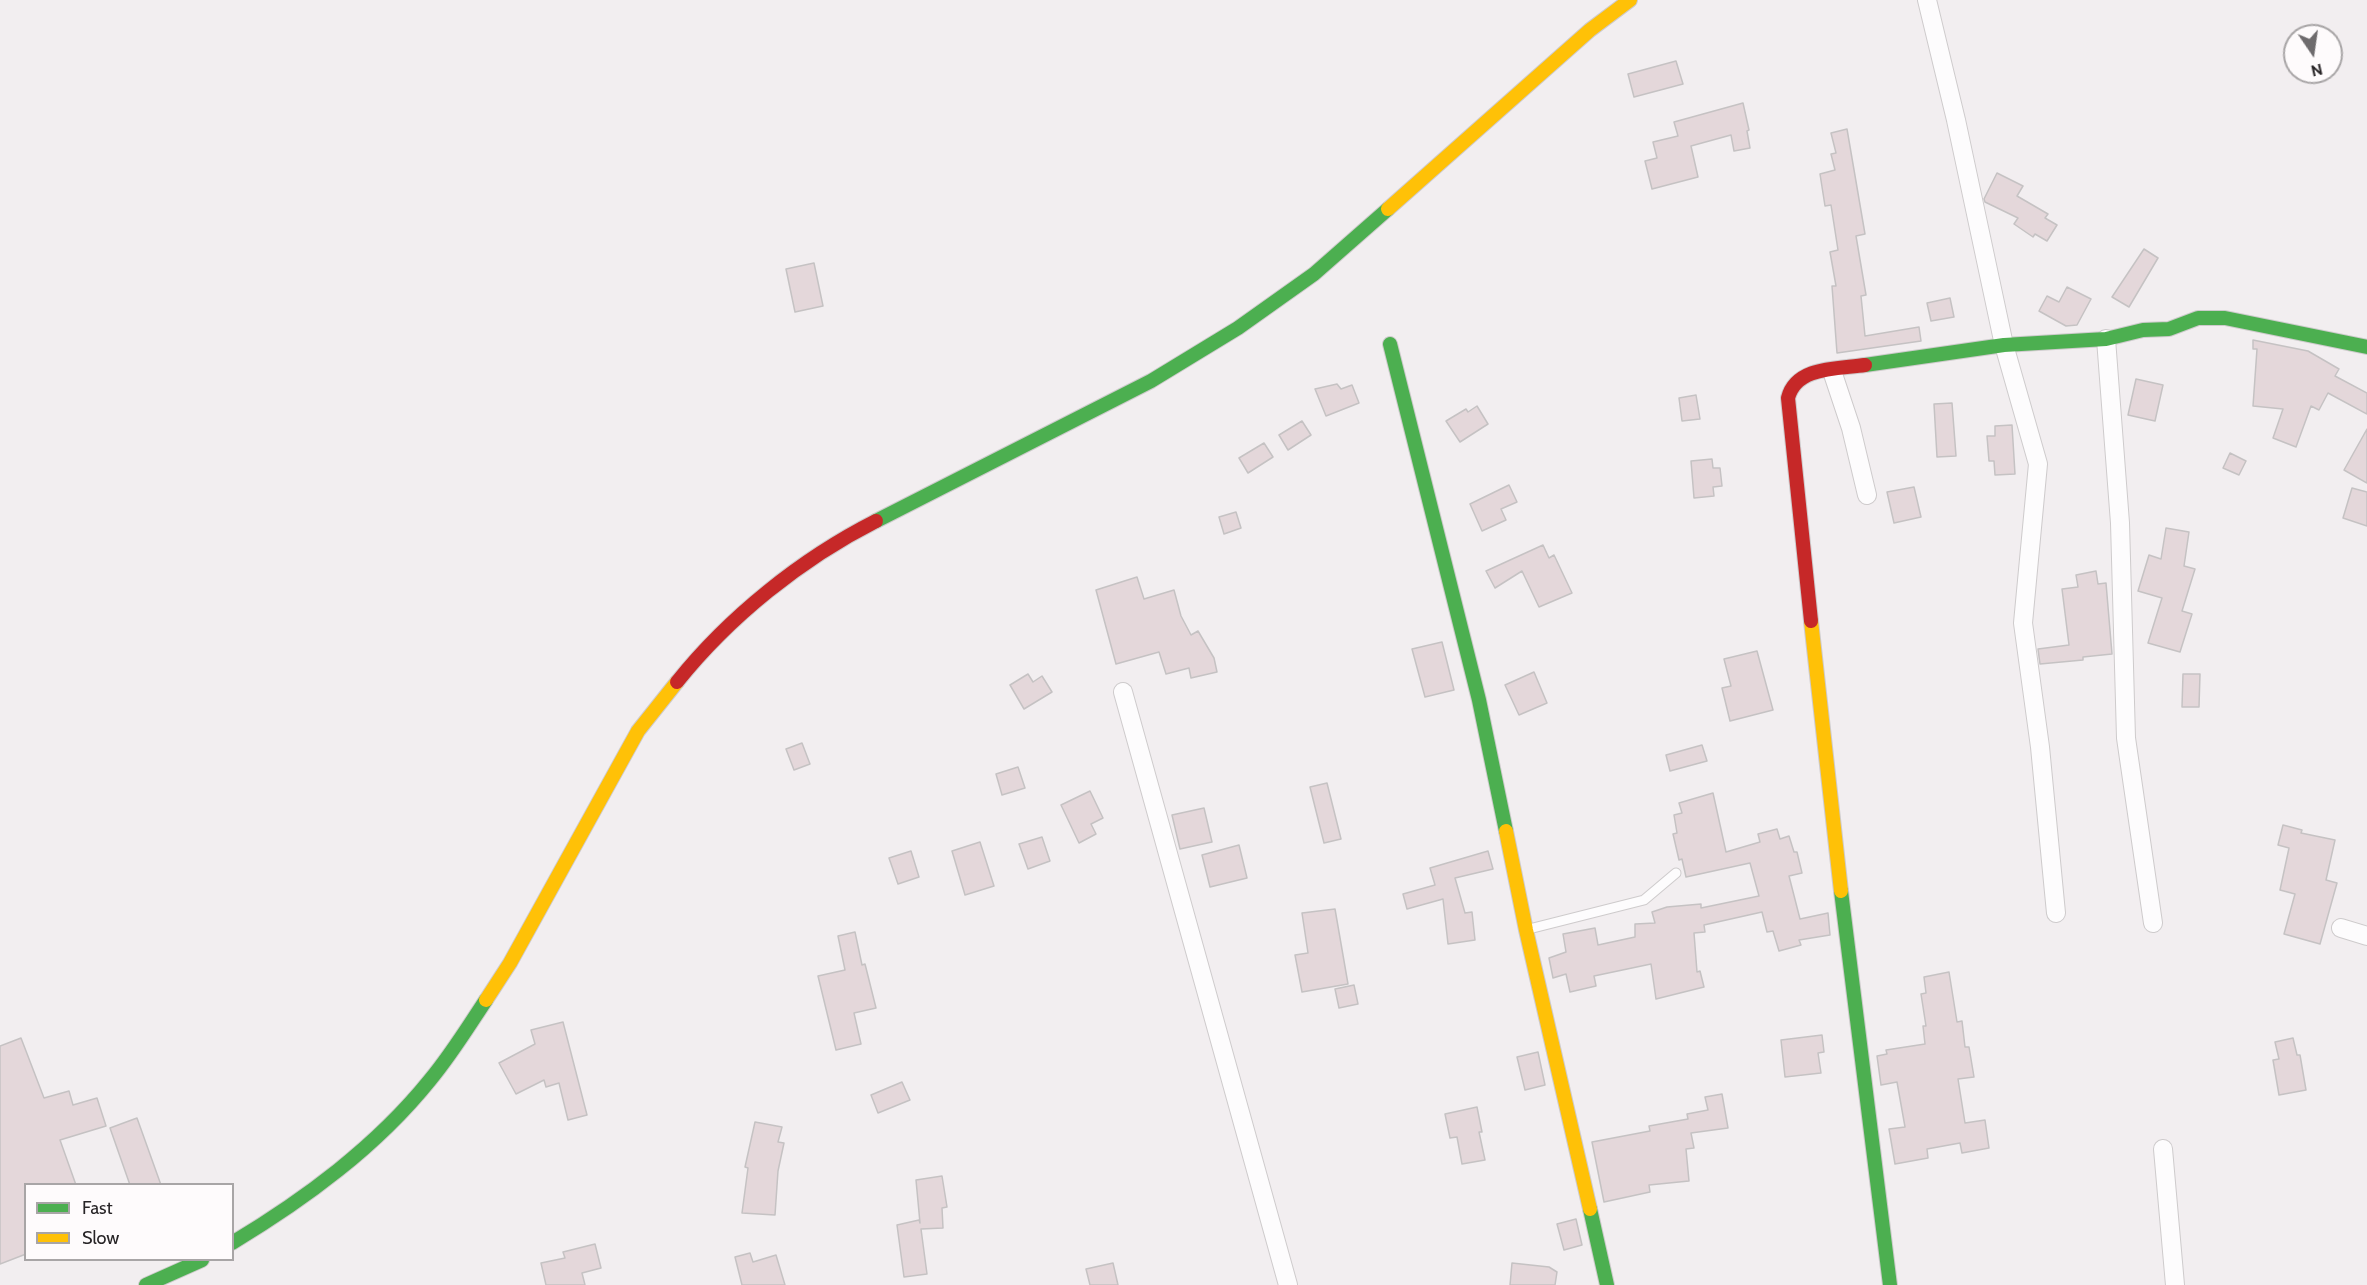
<!DOCTYPE html>
<style>
body{margin:0}
#map{position:relative;width:2367px;height:1285px;overflow:hidden;background:#f2eef0;font-family:Cabin,sans-serif}
canvas{display:block}
.legend{position:absolute;left:24px;top:1183px;width:210px;height:78px;box-sizing:border-box;background:#fefbfc;border:2px solid #a8a5a6;margin:0;padding:8px 10px;list-style:none;font-size:18px;color:#272426}
.legend li{display:flex;align-items:center;gap:12px;height:30px}
.legend b{width:30px;border:2px solid #a8a5a6}
.north{position:absolute;left:2283px;top:24px;width:60px;height:60px;box-sizing:border-box;background:#fefbfc;border:2px solid #a8a5a6;border-radius:50%;rotate:167deg;font-size:16px;font-weight:700;line-height:24px;text-align:center;color:#272426}
.north::after{content:'';display:block;margin:auto;width:21px;height:27px;background:#6e6b6d;clip-path:polygon(50% 0,100% 100%,50% 72%,0 100%)}
</style>
<div id="map">
<canvas width="2367" height="1285"></canvas>
<ul class="legend">
<li><b style="height:8px;background:#4caf50"></b>Fast</li>
<li><b style="height:8px;background:#ffc107"></b>Slow</li>
</ul>
<div class="north">N</div>
</div>
<script>
const ctx = document.querySelector('canvas').getContext('2d');
ctx.lineJoin = 'round';
function paint(path, color) {
  ctx.fillStyle = color;
  ctx.fill(path, 'evenodd');
}
function stroke(path, color, width, dash) {
  ctx.strokeStyle = color;
  ctx.lineWidth = width;
  ctx.lineCap = dash ? 'butt' : 'round';
  ctx.setLineDash(dash || []);
  ctx.stroke(path);
}
const building = new Path2D(`
 M1676,61l7,23 -49,13 -6,-23z
 M1743,103l6,27 -2,1 3,17 -16,3 -3,-16 -40,11 7,31 -46,12 -7,-28 12,-3 -4,-16 25,-6 -4,-14z
 M1847,129l18,105 -9,2 10,59 -5,1 4,40 54,-9 2,14 -84,12 -5,-67h4l-6,-34 8,-2 -7,-45 -6,1 -5,-32 15,-4 -4,-16 5,-1 -5,-20z
 M1997,173l26,13 -6,10 31,18 -3,4 12,7 -10,16 -12,-7 -2,3 -19,-13 4,-6 -33,-16 -1,-3z
 M2144,249l14,9 -29,49 -17,-10z
 M814,263l9,43 -28,6 -9,-43z
 M2067,287l24,12 -14,26 -11,1 -27,-15 8,-15 12,6z
 M1950,298l4,19 -23,4 -4,-18z
 M2253,340l55,11 31,18 -4,7 32,17v21l-39,-21 -9,17 -8,-4 -15,41 -23,-9 10,-29 -30,-3 4,-57h-4z
 M2136,379l27,6 -8,36 -27,-6z
 M1337,384l4,5 11,-4 7,18 -33,13 -11,-27z
 M1696,395l4,24 -18,2 -3,-23z
 M1952,403l4,53 -19,1 -3,-53z
 M1477,406l11,18 -28,18 -14,-21 20,-12 2,3z
 M1302,421l9,14 -23,15 -9,-15z
 M2012,425l3,49 -20,1 -1,-14h-5l-2,-25h8v-10z
 M2367,429v54l-23,-13z
 M1264,443l9,14 -25,16 -9,-15z
 M2230,453l16,8 -7,14 -16,-7z
 M1712,459l1,9h7l2,18 -9,1 1,9 -20,2 -3,-37z
 M1509,485l8,17 -16,7 5,11 -24,11 -12,-27z
 M1914,487l7,30 -27,6 -7,-31z
 M2352,488l15,4v34l-24,-8z
 M1236,512l5,16 -17,6 -5,-17z
 M2166,528l23,4 -5,34 11,3 -13,42 10,3 -12,38 -32,-9 14,-45 -24,-7 11,-36 12,4z
 M1543,545l6,13 5,-3 18,38 -33,14 -17,-36 -27,17 -9,-17z
 M2096,571l2,13 8,-1 6,71 -29,3v3l-43,4 -2,-15 31,-4 -7,-56 16,-2 -2,-12z
 M1137,577l7,22 30,-9 7,26 10,19 7,-4 16,27 3,14 -26,6 -2,-10 -23,6 -7,-22 -43,12 -20,-74z
 M1442,642l12,48 -29,7 -13,-48z
 M1757,651l16,59 -43,11 -8,-33 9,-2 -7,-27z
 M1534,672l13,31 -28,12 -14,-30z
 M1028,674l5,8 9,-6 10,16 -28,17 -14,-24z
 M2183,674h17l-1,33h-17z
 M802,743l8,21 -16,6 -8,-21z
 M1702,745l5,16 -37,10 -4,-16z
 M1018,767l7,21 -23,7 -6,-21z
 M1327,783l14,56 -17,4 -14,-56z
 M1090,791l13,27 -12,6 5,10 -17,9 -18,-38z
 M1713,793l13,59 34,-10 -2,-8 19,-5 3,10 9,-3 5,16h3l5,21 -13,3 11,43 28,-6 2,22 -31,5 2,5 -22,6 -6,-20 -6,1 -5,-20 -58,13 1,7 -11,1 3,39 3,-1 4,16 -48,12 -5,-35 -57,12 2,10 -26,6 -4,-18 -13,4 -4,-20 17,-6 -3,-18 32,-6 3,17 37,-8v-13l20,-1 -3,-11 15,-5 34,-3v4l58,-12 -9,-33 -64,14 -4,-18 -3,1 -6,-26 4,-1 -3,-18 8,-2 -3,-10z
 M1204,808l8,34 -32,7 -8,-34z
 M2283,825l19,5 -1,3 34,7 -9,40 11,3 -17,61 -36,-10 11,-40 -15,-4 9,-42 -11,-3z
 M1042,837l8,24 -22,8 -9,-25z
 M980,842l14,44 -29,9 -13,-44z
 M1239,845l8,33 -37,9 -8,-32z
 M911,851l8,26 -21,7 -9,-26z
 M1488,851l5,18 -38,9 10,35 7,-1 3,28 -27,4 -5,-45 -36,10 -4,-15 32,-9 -5,-17z
 M1335,909l13,75 -46,8 -7,-37 13,-2 -6,-40z
 M855,932l7,33 3,-1 11,44 -22,5 7,31 -25,6 -18,-74 27,-6 -7,-34z
 M1949,972l8,50 5,-1 3,26h4l5,30 -16,2 7,44 20,-3 4,28 -27,5 -2,-10 -33,6 1,9 -33,6 -6,-35 16,-2 -8,-45 -16,3 -4,-29 10,-2 -1,-4 39,-6 -2,-18h3l-5,-32 5,-1 -2,-16z
 M1354,985l4,19 -19,4 -4,-19z
 M563,1022l24,93 -19,5 -9,-37 -13,4 -2,-7 -28,14 -17,-31 36,-19 -4,-14z
 M1822,1035l2,17 -6,1 3,20 -36,4 -4,-37z
 M21,1038l23,60 25,-7 4,14 24,-7 9,28 -46,14 16,45h-50v69l-26,10v-218z
 M2293,1038l4,17h3l6,35 -27,5 -6,-35 6,-1 -4,-17z
 M1538,1052l7,33 -20,5 -8,-33z
 M902,1082l8,18 -32,13 -7,-18z
 M1722,1094l6,34 -37,5 3,15 -8,1 3,32 -40,4 1,7 -46,10 -12,-60 58,-11 -1,-5 39,-7 -1,-5 21,-4 -3,-13z
 M1477,1107l5,25h-3l6,28 -23,4 -5,-27 -7,1 -5,-24z
 M137,1118l24,67h-31l-20,-57z
 M755,1122l27,5 -4,15 6,1 -6,28 -3,44 -33,-2 6,-45 -3,-1z
 M942,1176l5,31 -5,1 1,20 -22,1 6,45 -23,3 -7,-52 22,-5 1,3 -4,-43z
 M1576,1219l6,26 -18,5 -7,-26z
 M595,1244l6,24 -19,5 3,12h-39l-5,-22 24,-5 -2,-6z
 M750,1253l3,9 23,-7 9,30h-43l-7,-28z
 M1113,1263l5,22h-28l-4,-16z
 M1512,1263l37,4 8,5 -2,13h-45z`);
const lane = new Path2D(`
 M1529,929l115,-29 32,-27`);
const street = new Path2D(`
 M1927,0l29,120 48,225 34,119 -15,159 17,124 16,166
 M2106,339l14,184 6,215 27,185
 M1832,371l19,57 16,67
 M1123,692l165,593
 M2341,928l26,8
 M2163,1149l12,136`);
const fast = new Path2D(`
 M1390,344l89,356 27,131
 M1865,365l139,-20 102,-6 37,-9 26,-1 29,-11h27l142,29
 M876,521l275,-140 87,-53 76,-54 74,-65
 M1841,891l49,394
 M1590,1209l17,76
 M232,1243c73,-44 144,-96 198,-163 21,-25 38,-53 56,-80
 M146,1285l56,-25`);
const slow = new Path2D(`
 M1388,209l202,-179 40,-30
 M1811,621l30,270
 M1506,831l20,99 64,279
 M486,1000l24,-37 128,-232 39,-49`);
const jam = new Path2D(`
 M1811,621l-23,-223c8,-32 50,-29 77,-33
 M677,682c52,-65 124,-123 199,-161`);
paint(building, '#e4d7da');
stroke(building, '#c5c2c3', 1.5);
stroke(lane, '#cecbcc', 11);
stroke(street, '#cecbcc', 20);
stroke(fast, '#cecbcc', 16);
stroke(slow, '#cecbcc', 16);
stroke(jam, '#cecbcc', 16);
stroke(lane, '#fdfcfd', 9);
stroke(street, '#fdfcfd', 18);
stroke(fast, '#4caf50', 14);
stroke(slow, '#ffc107', 14);
stroke(jam, '#c62828', 14);
</script>
